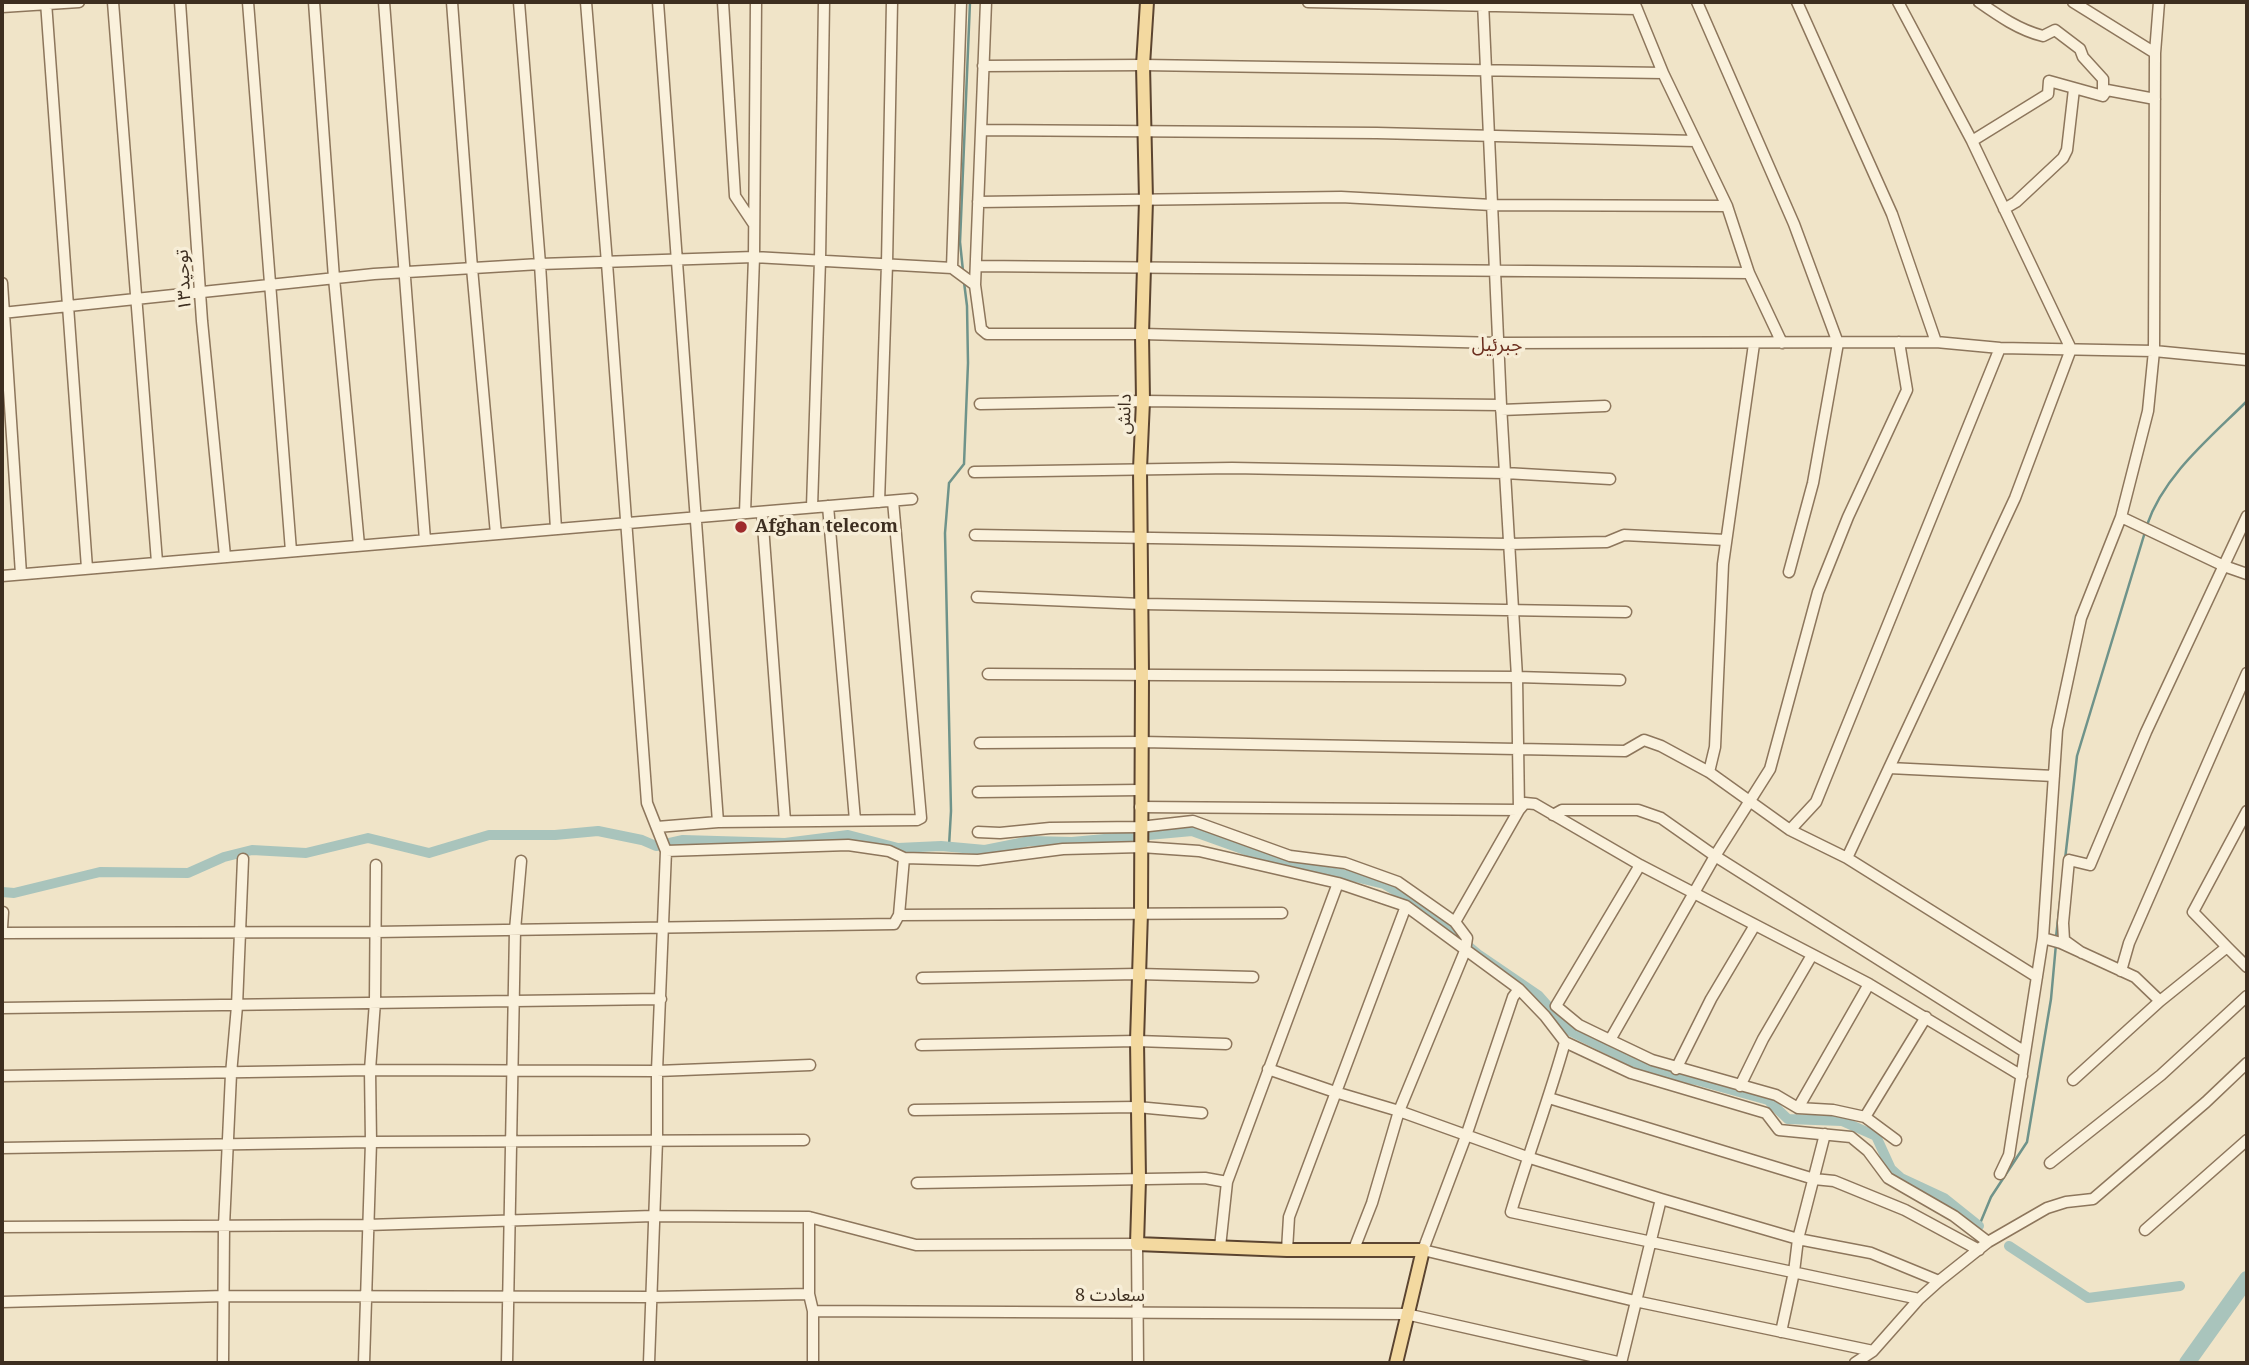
<!DOCTYPE html>
<meta charset="utf-8">
<style>
body{margin:0}
#map{position:relative;width:2249px;height:1365px;overflow:hidden;background:#f0e4c8;font-family:"Noto Serif",serif}
canvas{display:block}
.frame{position:absolute;inset:0;border:4px solid #3d2e20;pointer-events:none}
</style>
<div id="map">
<canvas width="2249" height="1365"></canvas>
<div class="frame"></div>
</div>
<script>
const ctx = document.querySelector('canvas').getContext('2d');
ctx.lineJoin = 'round';
function stroke(path, color, width, dash) {
  ctx.strokeStyle = color;
  ctx.lineWidth = width;
  ctx.lineCap = dash ? 'butt' : 'round';
  ctx.setLineDash(dash || []);
  ctx.stroke(path);
}
function drawText(font, color, halo, rows, align = 'center') {
  ctx.font = font + ' "Noto Serif","Noto Sans Arabic",serif';
  ctx.lineWidth = 7;
  ctx.setLineDash([]);
  ctx.textBaseline = 'middle';
  ctx.strokeStyle = halo;
  ctx.fillStyle = color;
  for (const [text, x, y, turn = 0] of rows) {
    ctx.save();
    ctx.translate(x, y);
    ctx.rotate((+turn || 0) * Math.PI / 180);
    ctx.textAlign = isNaN(turn) ? turn : align;
    if (halo) ctx.strokeText(text, 0, 0);
    ctx.fillText(text, 0, 0);
    ctx.restore();
  }
}
const stream = new Path2D(`
 M963,271l-3,-29 10,-240
 M2147,525c17,-50 63,-87 100,-124
 M949,846l2,-35 -6,-278 4,-50 15,-19 4,-101 -1,-57 -3,-24
 M2056,937l21,-181 68,-224
 M1979,1226l12,-29 36,-55 24,-143 5,-55`);
const canal = new Path2D(`
 M2,892l12,1 86,-21 88,1 36,-16 28,-7 54,3 62,-15 61,15 60,-18h66l43,-4 44,9 14,6 27,-6 102,3 63,-8 50,13 43,-2 44,4 45,-9 42,1 120,-11 98,35 57,9 37,9 34,20 61,51 60,41 31,35 84,41 42,8 72,20 20,19 54,2 34,15 15,33 10,9 43,20 35,28
 M2009,1246l79,52 92,-12`);
const river = new Path2D(`
 M2187,1363l60,-84`);
const minor = new Path2D(`
 M46,2l41,566
 M113,2l44,560
 M180,2l22,319 23,235
 M248,2l43,549
 M314,2l20,276 25,267
 M384,2l41,538
 M452,2l20,266 24,266
 M519,2l21,262 16,265
 M586,2l21,261 40,540 19,48 -9,220v69l-8,223
 M658,2l60,820
 M723,2l12,194 18,27
 M986,2l-11,283 6,44 6,5h155l356,9 438,-1 64,6 154,3 93,9
 M1308,2l329,7
 M1634,2l29,71 64,133 22,67 33,70
 M1697,2l97,222 44,119 -25,140 -24,89
 M1797,2l95,212 44,128
 M1979,2c20,14 40,28 64,34l12,-6 25,19 3,8 20,22v17
 M2073,2l82,51
 M2,7l77,-5
 M983,66l160,-1 520,8
 M981,130l396,3 318,8
 M1972,141l76,-47 1,-13 54,15 4,-6 48,9
 M978,202l363,-5 151,8 235,1
 M2004,209l12,-7 47,-44 4,-8 7,-61
 M976,266l773,7
 M952,268l9,-266
 M2,283l19,291
 M2,313l372,-39 166,-10 214,-7 198,11 23,17
 M980,404l163,-3 358,4
 M1501,410l104,-4
 M974,472l258,-4 273,5 105,6
 M879,502l8,-238 5,-262
 M828,506l27,314
 M812,507l8,-247 4,-258
 M762,512l23,309
 M745,513l9,-256 2,-255
 M2121,517l103,49 23,8
 M975,535l533,9 99,-2 17,-7 102,5
 M2,576l910,-77
 M977,597l165,7 484,8
 M988,674l529,3 103,3
 M980,743l161,-1 484,9 19,-11 17,6 48,26 81,58 57,28 190,119
 M1889,768l165,8
 M1709,772l6,-25 8,-183 31,-220
 M978,792l162,-2
 M1140,807l379,3 6,-7 10,1 105,61 229,119 153,92
 M1553,815l9,-5h76l23,8 54,38 310,196
 M657,827l61,-5 199,-2 4,-2 -28,-317
 M1790,830l26,-28 184,-454
 M978,832l22,1 50,-5 90,-1 53,-6 97,35 55,7 53,19 57,40 12,16 -2,13 -66,160 -27,92 -18,46
 M666,851l182,-6 41,6 15,7 74,2 85,-11 78,-2 58,4 139,32 68,23 113,83 26,27 20,26 66,31 135,40 13,17 72,7 17,14 20,27 66,38 34,26
 M1847,858l168,-360 56,-149 -99,-208 -74,-139
 M899,915l383,-2
 M1455,922l64,-112 -2,-133 -16,-272 -18,-403
 M2,928l1,-16
 M2,933l373,-1 519,-8 5,-9 5,-57
 M2043,938l18,5 74,34 25,24
 M2227,947l-34,-35 54,-101
 M2082,953l-18,-13 -1,-17 6,-63 21,5 56,-133 101,-216
 M2121,971l8,-28 118,-270
 M922,978l216,-4 115,3
 M1519,989l-6,8 -47,139 -43,114 212,51 238,50
 M2,1008l659,-9
 M1610,1040l-31,-15 -23,-19 84,-141
 M1565,1042c-16,57 -37,113 -54,170l408,87
 M921,1045l216,-4 89,3
 M1268,1069l67,23 64,19 128,46 134,42 137,40 73,14 68,28
 M1676,1069l35,-70 44,-74
 M2,1076l368,-6 287,1 153,-6
 M2073,1080l87,-79 67,-54 20,20
 M1740,1086l23,-47 49,-84
 M1549,1098l265,81 20,2 71,29 74,40
 M1798,1108l71,-124
 M914,1110l223,-3 65,6
 M1865,1117l61,-100
 M1896,1140l-31,-23 -32,-7 -35,-2 -22,-13 -124,-35 -42,-20 105,-184 55,-87 48,-177 30,-75 59,-127 -8,-48
 M2,1148l369,-6 433,-2
 M2050,1163l111,-88 86,-79
 M2000,1174l9,-19 34,-217 14,-208 24,-112 40,-101 27,-106 6,-60 1,-298 4,-51
 M917,1183l288,-5 22,4
 M809,1217v77l4,17v52
 M2,1227l365,-2 286,-9 156,1 107,28 221,-1 1,119
 M2145,1230l102,-90
 M1220,1247l7,-65 111,-299
 M1287,1250l2,-33 117,-311
 M2,1302l223,-6 427,1 157,-3
 M813,1311l593,3 216,49
 M1781,1332l13,-60 4,-33 27,-105
 M223,1363l1,-137 7,-152 6,-68 6,-147
 M364,1363l7,-221 -1,-72 5,-68 1,-137
 M507,1363l8,-433 6,-69
 M1621,1363l40,-164
 M1855,1363l18,-12 46,-52 20,-18 49,-39 59,-34 19,-6 27,-3 113,-97 41,-39`);
const major = new Path2D(`
 M1147,2l-4,63 3,135 -4,134 1,67 -3,68 2,206 -1,237 -4,129 2,138 -2,65 150,6h136l-27,113`);
const markers = [
 [741,527,7,"#9e2a2b"]
];
const streetNames = [
 ["توحید۱۳",184,280,-93],
 ["دانش",1125,414,-88],
 ["سعادت 8",1110,1296]
];
const poiNames = [
 ["Afghan telecom",755,527]
];
const neighbourhoodNames = [
 ["جبرئیل",1497,346]
];
stroke(stream, '#6f938a', 2.5);
stroke(canal, '#a9c4bc', 10);
stroke(river, '#a9c4bc', 16);
stroke(minor, '#8d765c', 13);
stroke(major, '#5b4430', 16);
stroke(minor, '#faf1dc', 10);
stroke(major, '#f3d9a0', 12);
for (const [x, y, r, color] of markers) {
  const dot = new Path2D();
  dot.arc(x, y, r, 0, 2 * Math.PI);
  ctx.fillStyle = color;
  ctx.fill(dot);
  stroke(dot, '#f7eed8', 2.5);
}
drawText('18px', '#3d2e20', '#f7eed8', streetNames);
drawText('bold 18px', '#3d2e20', '#f7eed8', poiNames, 'left');
drawText('19px', '#6b2e1e', '#f7eed8', neighbourhoodNames);
</script>
